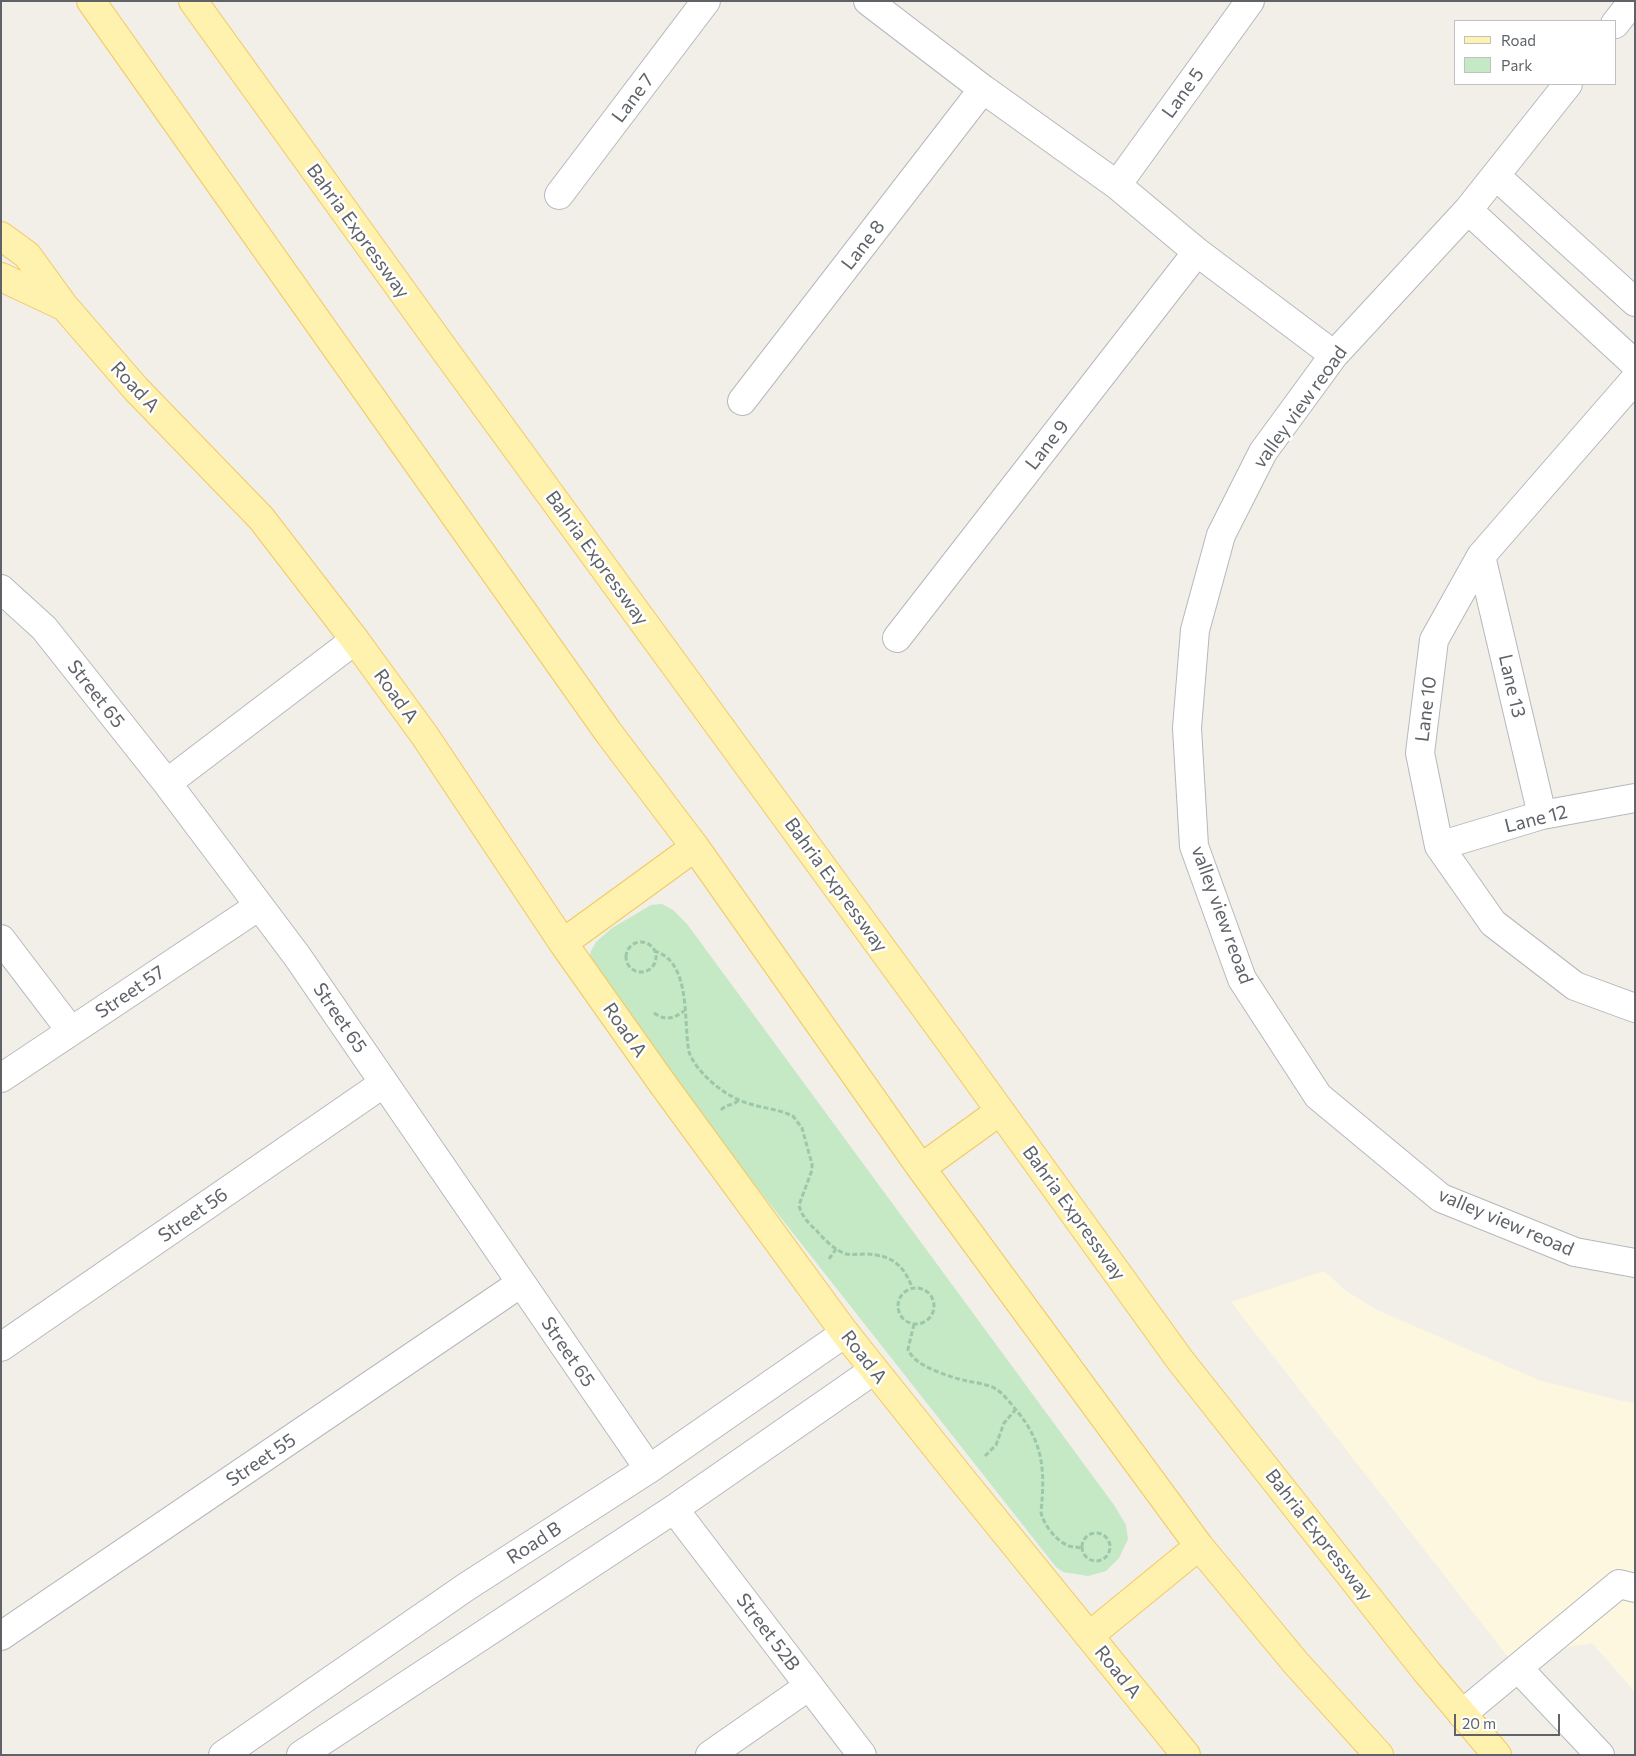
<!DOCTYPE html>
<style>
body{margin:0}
#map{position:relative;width:1636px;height:1756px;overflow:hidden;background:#f1efe8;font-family:Commissioner,sans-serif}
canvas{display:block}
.frame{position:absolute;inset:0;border:2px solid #5f6368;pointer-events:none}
.legend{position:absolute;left:1454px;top:20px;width:162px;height:65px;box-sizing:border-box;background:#fff;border:1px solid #bfc1c3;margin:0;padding:6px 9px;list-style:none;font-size:15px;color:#5f6368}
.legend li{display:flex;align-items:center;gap:10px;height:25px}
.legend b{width:25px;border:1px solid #bfc1c3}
.scale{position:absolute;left:1454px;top:1714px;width:106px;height:22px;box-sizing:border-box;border:2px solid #5f6368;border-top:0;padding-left:6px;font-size:15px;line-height:18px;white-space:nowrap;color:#5f6368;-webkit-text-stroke:4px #fff;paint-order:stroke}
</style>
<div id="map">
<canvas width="1636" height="1756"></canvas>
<div class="frame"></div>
<ul class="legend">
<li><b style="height:6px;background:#fff2af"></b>Road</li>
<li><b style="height:14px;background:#c5e8c5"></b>Park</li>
</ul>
<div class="scale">20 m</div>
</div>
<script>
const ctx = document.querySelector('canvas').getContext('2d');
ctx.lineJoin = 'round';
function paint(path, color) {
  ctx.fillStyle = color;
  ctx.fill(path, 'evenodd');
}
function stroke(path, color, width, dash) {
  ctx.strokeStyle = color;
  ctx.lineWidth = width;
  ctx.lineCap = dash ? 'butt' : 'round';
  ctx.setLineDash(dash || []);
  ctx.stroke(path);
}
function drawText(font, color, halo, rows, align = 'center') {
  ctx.font = font + ' Commissioner,sans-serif';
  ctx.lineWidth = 5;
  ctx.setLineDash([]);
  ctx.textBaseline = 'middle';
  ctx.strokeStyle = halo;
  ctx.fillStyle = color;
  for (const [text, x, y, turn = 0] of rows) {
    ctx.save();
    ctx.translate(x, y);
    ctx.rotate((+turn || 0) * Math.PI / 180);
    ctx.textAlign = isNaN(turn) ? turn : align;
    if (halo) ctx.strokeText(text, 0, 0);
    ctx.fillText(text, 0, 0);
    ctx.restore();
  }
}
const commercial = new Path2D(`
 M1324,1271l22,20 31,19 164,71 77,19 17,3v289l-43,-49 -84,14 -277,-355z`);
const green = new Path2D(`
 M662,904l11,6 14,14 427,581 12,20 2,14 -9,19 -13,13 -18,5 -25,-4 -7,-5 -401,-509 -66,-96 2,-11 5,-9 16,-14 39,-23z`);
const path = new Path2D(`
 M626 957a15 15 0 1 1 30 0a15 15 0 1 1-30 0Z
 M654,951c38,10 29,71 35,101 8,22 38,46 61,52 13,4 26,5 38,10l5,2 9,12 10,36v6l-13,35c2,10 9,18 17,25 8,9 18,20 30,24 7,1 13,0 20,0 25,1 37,10 46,33
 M654,1013c12,8 19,6 30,-2
 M721,1110c5,-6 12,-4 18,-10
 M829,1259l7,-10
 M898 1306a18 18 0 1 1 36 0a18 18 0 1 1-36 0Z
 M914,1324l-6,25c5,17 42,28 59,32 9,2 21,3 29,8 8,5 15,15 21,22 27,33 28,60 24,101 2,12 15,29 28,34 4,1 8,1 12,2
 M985,1456l11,-11 8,-22 12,-14
 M1082 1547a14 14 0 1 1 28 0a14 14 0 1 1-28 0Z`);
const minor = new Path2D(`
 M868,1l115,88 134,96 80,67 137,103
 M1615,24l18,-23
 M1568,84l-100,126 -134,145 -71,97 -42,83 -26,95 -8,98 7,118 48,133 76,117 123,102 134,54 60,11
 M1496,176l139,126
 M1117,185l133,-184
 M559,195l147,-194
 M1468,210l167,154
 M1635,379l-154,177 -47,84 -14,113 19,93 54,77 82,63 60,22
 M742,401l241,-312
 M1481,556l61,259
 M1,589l43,39 123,155 130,173 352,513
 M897,638l300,-386
 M167,783l188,-143
 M1439,846l103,-31 93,-17
 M1,939l70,92
 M1,1078l258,-172
 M1,1347l383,-264
 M674,1509l188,246
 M1,1636l520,-353
 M1518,1668l82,87
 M1462,1714l157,-130 16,4
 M223,1755l243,-168 183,-118 196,-136
 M301,1755l373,-246 200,-139
 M710,1755l99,-69`);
const major = new Path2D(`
 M91,1l517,731 87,115 226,321 278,378 96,116 84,93
 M193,1l251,348 507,694 229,317 246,311 71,84
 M1,236l26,19 37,51 72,83 125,129 94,122 70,96 138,207 99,140 183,250 115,144 226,278
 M1,277l62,29
 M563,943l132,-96
 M921,1168l79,-57
 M1089,1636l110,-90`);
const streetNames = [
 ["Lane 5",1183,93,-54],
 ["Lane 7",633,98,-53],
 ["Bahria Expressway",358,231,54],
 ["Lane 8",863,245,-52],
 ["Road A",135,387,47],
 ["valley view reoad",1300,407,-54],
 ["Lane 9",1047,445,-52],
 ["Bahria Expressway",597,558,54],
 ["Lane 13",1512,686,77],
 ["Street 65",96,694,52],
 ["Road A",396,696,54],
 ["Lane 10",1426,709,-83],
 ["Lane 12",1536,819,-14],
 ["Bahria Expressway",836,885,54],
 ["valley view reoad",1222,915,70],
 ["Street 57",130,992,-34],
 ["Street 65",340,1018,56],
 ["Road A",625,1030,55],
 ["Bahria Expressway",1074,1213,54],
 ["Street 56",193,1215,-35],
 ["valley view reoad",1506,1222,23],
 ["Street 65",568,1352,56],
 ["Road A",864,1357,52],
 ["Street 55",261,1460,-34],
 ["Bahria Expressway",1319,1535,52],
 ["Road B",534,1543,-33],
 ["Street 52B",768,1632,53],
 ["Road A",1118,1672,51]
];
paint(commercial, '#fef7e0');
paint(green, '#c5e8c5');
stroke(minor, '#b5b8bc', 30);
stroke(major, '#f2c960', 30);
stroke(path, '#9cc7a9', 3, [5, 2.5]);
stroke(minor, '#fff', 28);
stroke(major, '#fff2af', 28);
drawText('19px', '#5f6368', '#fff', streetNames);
</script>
